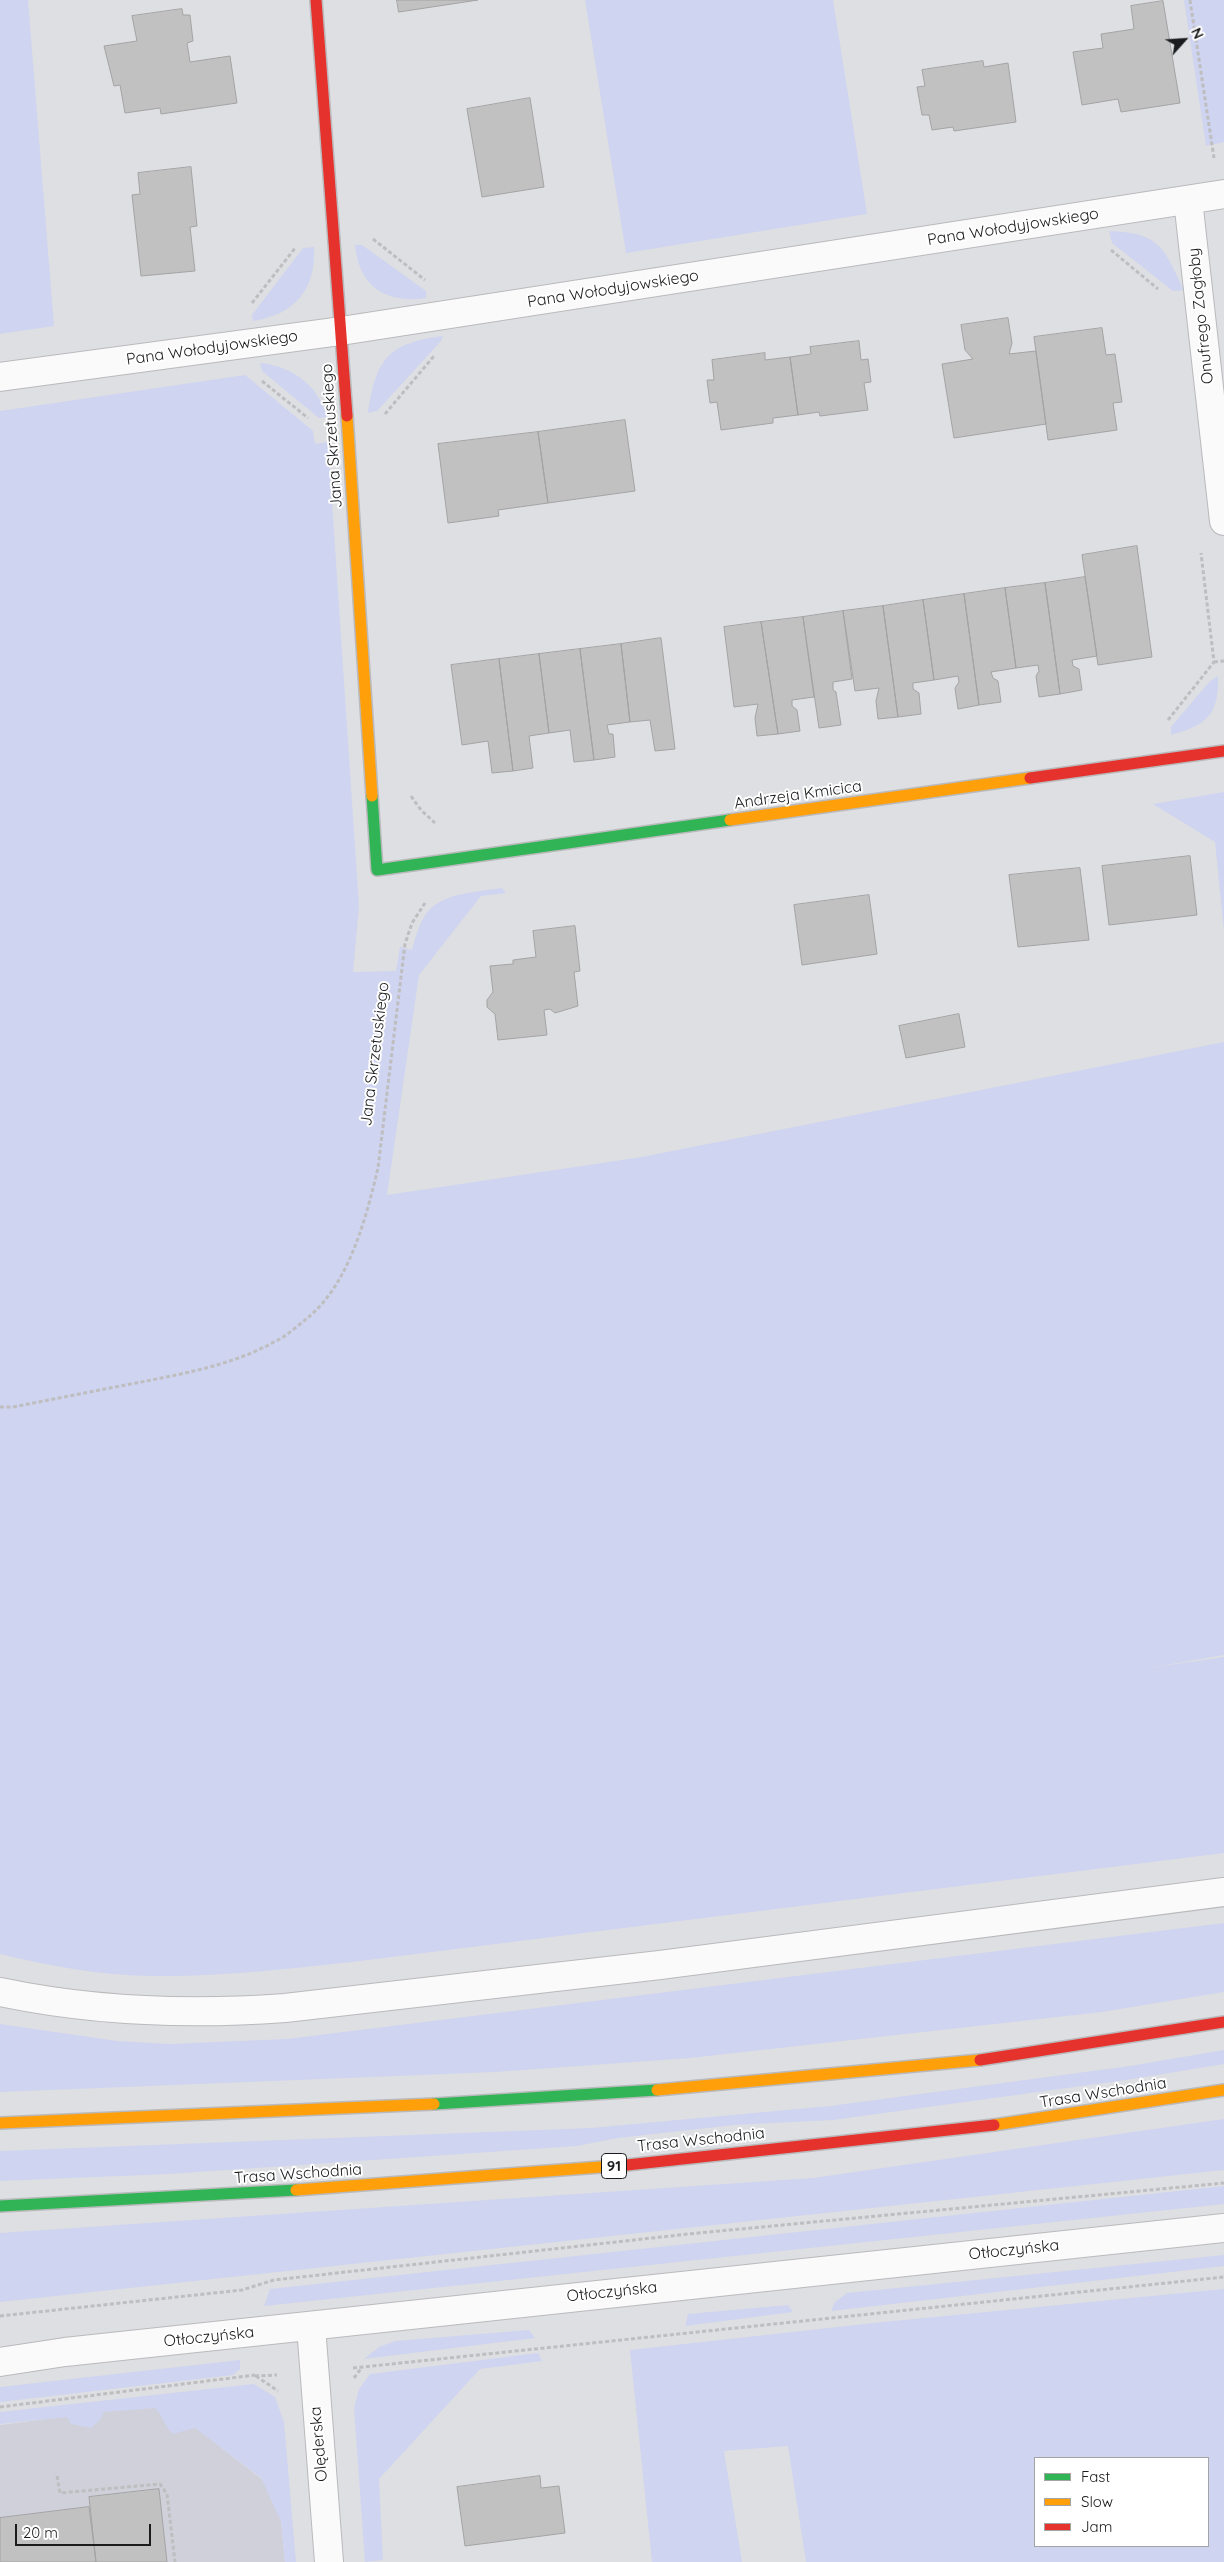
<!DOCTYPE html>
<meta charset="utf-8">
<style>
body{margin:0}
#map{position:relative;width:1224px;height:2562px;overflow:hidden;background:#dedfe2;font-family:Quicksand,sans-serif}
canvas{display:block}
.legend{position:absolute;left:1034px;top:2457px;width:175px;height:90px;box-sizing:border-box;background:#fff;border:1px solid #a4a4a5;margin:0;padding:6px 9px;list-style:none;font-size:15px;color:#1b1c1e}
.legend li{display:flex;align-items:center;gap:10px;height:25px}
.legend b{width:25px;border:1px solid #a4a4a5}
.north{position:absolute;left:1159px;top:15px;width:50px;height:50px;-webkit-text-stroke:4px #fff;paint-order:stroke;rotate:64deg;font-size:14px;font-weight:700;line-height:20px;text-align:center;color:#1b1c1e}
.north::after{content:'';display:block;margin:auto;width:18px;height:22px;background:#1b1c1e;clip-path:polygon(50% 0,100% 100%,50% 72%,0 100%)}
.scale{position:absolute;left:15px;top:2524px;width:136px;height:22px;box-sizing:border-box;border:2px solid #1b1c1e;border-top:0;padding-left:6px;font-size:15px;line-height:18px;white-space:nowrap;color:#1b1c1e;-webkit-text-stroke:4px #fff;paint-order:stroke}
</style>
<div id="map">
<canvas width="1224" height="2562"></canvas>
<ul class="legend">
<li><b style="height:6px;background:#30b455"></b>Fast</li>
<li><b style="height:6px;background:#ff9f0a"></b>Slow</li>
<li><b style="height:6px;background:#e5322d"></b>Jam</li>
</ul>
<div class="north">N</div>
<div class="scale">20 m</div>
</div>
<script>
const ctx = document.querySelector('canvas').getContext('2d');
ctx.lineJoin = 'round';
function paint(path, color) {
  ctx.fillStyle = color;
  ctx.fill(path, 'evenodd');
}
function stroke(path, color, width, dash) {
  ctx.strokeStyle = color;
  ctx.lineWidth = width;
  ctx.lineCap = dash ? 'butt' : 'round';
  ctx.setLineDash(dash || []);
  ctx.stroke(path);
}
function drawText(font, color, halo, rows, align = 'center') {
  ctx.font = font + ' Quicksand,sans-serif';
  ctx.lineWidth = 4;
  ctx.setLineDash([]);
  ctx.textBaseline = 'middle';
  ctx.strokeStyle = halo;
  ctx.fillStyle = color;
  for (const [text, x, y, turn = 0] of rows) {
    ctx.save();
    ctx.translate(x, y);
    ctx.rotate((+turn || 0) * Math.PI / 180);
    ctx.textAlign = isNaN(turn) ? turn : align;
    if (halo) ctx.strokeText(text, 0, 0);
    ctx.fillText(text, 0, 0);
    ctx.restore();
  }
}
const built = new Path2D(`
 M165,2404l113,88 7,70h-285v-137z`);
const green = new Path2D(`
 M0,0h28l26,326 -54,8z
 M585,0h248l34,214 -241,39z
 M1184,0h40v142l-18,4z
 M1109,231c52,2 54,16 75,59l-11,1 -61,-48z
 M355,245h7l64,46v7c-40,6 -67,-11 -71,-53z
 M314,247c2,42 -18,67 -61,74l-1,-6 51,-67z
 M443,336l-2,5 -64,70 -9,2c8,-54 20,-70 75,-77z
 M260,363c32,3 59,23 67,54l-8,1 -57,-47z
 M245,375l68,56 2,13 13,-2 31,464 -6,66 43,-1 4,-24 12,3c3,-11 6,-23 12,-33 14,-25 54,-25 78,-29l4,5 -25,3 -62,79 -32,220 255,-38 582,-115v613l-76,13 76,-11v196l-872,109c-66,7 -131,15 -198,14 -51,0 -104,-10 -154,-22v-1543z
 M1218,676c1,39 -11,49 -47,59v-8l39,-46z
 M1224,792v139l-9,-89 -62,-38z
 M1224,1923v69l-122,20 -412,46 -194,14 -496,20v-68l117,17 52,3 118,-5z
 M1224,2050v14l-91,15 -300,41 -99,5 -116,13 -41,8 -408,28 -169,7v-30l591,-23 239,-22 300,-40z
 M1224,2119v51l-1224,132v-69l813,-55z
 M1224,2186v18l-960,102 6,-17z
 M1224,2255v11l-393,45 4,-9 12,-9z
 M1224,2289v273h-418l-18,-116 -64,5 18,111h-90l-22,-212 253,-28zM1035,2458h173v88h-173z
 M788,2305l5,7 -108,14 3,-12z
 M529,2330l6,8 -171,21 15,-12 16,-6z
 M538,2353l4,8 -62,8 -101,110 4,81 -18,2 -11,-154 5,-19 11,-15z
 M240,2360v9l-7,6 -233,27v-15z
 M254,2384l21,13 9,25 12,140h-11l-4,-40 -20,-44 -66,-50 -22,6c-9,-8 -10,-18 -18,-26l-51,4 -4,8 -9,8 -20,-4 -4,-7 -67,7v-12z`);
const building = new Path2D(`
 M397,0h81l-79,12z
 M1163,1l17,102 -59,9 -3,-13 -36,6 -9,-53 30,-4 -2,-14 33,-5 -3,-23z
 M182,9l1,6h7l3,26 -6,2 3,19 40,-6 7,47 -76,11 -1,-6 -35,5 -5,-28 -6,1 -10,-40 33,-5 -5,-25z
 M983,61l1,6 24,-4 8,59 -62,9 -1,-4 -21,3 -3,-15h-7l-5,-28 8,-1 -3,-16z
 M530,98l14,89 -62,10 -15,-88z
 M191,167l6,59 -7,1 5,44 -54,5 -9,-81 8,-1 -2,-21z
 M1008,318l4,25 -3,11 27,-3 10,73 -92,14 -12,-74 31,-5 -8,-9 -4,-25z
 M1102,328l4,27 9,-1 7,48 -9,1 4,27 -69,10 -14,-103z
 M859,341l2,19 7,-1 3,23 -7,1 4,27 -48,6 -1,-4 -21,3 -8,-58 21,-3 -1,-7z
 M765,353v7l25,-3 8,58 -25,3v5l-52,7 -4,-28 -7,1 -3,-23h7l-2,-20z
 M625,420l10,71 -87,12 -10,-71z
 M538,432l10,71 -50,7 1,6 -51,7 -10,-79z
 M1137,546l15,111 -54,8 -16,-110z
 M1085,577l12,79 -25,4 1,6 6,3 3,21 -22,4 -15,-111z
 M1045,583l15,111 -21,3 -3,-21 3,-5 -1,-6 -22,3 -11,-80z
 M1005,588l11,80 -25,4 2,6 5,3 3,21 -22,3 -15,-111z
 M964,594l15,111 -21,4 -3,-21 4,-6 -1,-6 -24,4 -11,-80z
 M923,600l11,80 -21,3v6l6,4 2,21 -23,3 -15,-111z
 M883,606l15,111 -20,2 -2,-18 3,-13 -24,3 -12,-80z
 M843,611l9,68 -19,3v8l3,2 5,33 -22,3 -16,-111z
 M803,617l11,80 -22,3v6l5,4 3,21 -22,3 -17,-112z
 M761,622l17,112 -21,2 -2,-18 3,-14 -24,3 -10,-80z
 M661,638l14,111 -20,2 -5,-31 -20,2 -9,-78z
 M621,644l9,78 -23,3 2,9h4l2,23 -21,3 -14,-111z
 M580,649l14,111 -20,2 -4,-32 -21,3 -10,-79z
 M539,654l10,79 -20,3 4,32 -20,3 -14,-112z
 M499,659l14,112 -21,2 -4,-32 -26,4 -11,-80z
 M1190,856l7,59 -88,10 -7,-59z
 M1080,868l9,72 -71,7 -9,-72z
 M869,895l8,59 -75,11 -8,-60z
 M575,926l5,45 -6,1 4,34 -23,7 -5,-4 -6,1 3,25 -49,5 -3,-26 -8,-7v-7l6,-8 -3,-26 23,-2v-4l23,-3 -3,-26z
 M959,1014l6,33 -59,11 -7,-32z
 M540,2476l1,12 18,-2 6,47 -100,13 -8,-59z
 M159,2489l8,73h-71l-7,-65z
 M89,2507l7,55h-96v-44z`);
const path = new Path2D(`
 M1190,0l24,158
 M373,239l52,41
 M1111,250l47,39
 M252,303l44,-56
 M262,381l46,37
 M385,414l49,-58
 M1214,662l10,-1
 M1168,720l46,-58 -13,-109
 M411,796l10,14 14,13
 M0,1407h13c41,-8 82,-16 123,-24 46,-9 97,-18 138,-41 13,-6 26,-18 37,-27 39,-35 55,-97 67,-147l27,-224 7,-21 13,-20
 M0,2316l242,-26 32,-10 414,-46 536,-51
 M353,2368l871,-91
 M255,2376l22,-1
 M256,2376l22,15
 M354,2378l8,-11
 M0,2407l255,-32
 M57,2476l3,17 100,-9 7,10 8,68`);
const street = new Path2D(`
 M1188,200l36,321
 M0,377l341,-46 883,-137
 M0,1992c95,20 189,23 285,16l375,-43 564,-73
 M311,2326l18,236
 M0,2362l65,-10 1159,-124`);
const fast = new Path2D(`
 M372,796l5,74 353,-50
 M434,2104l223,-14
 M0,2206l296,-16`);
const slow = new Path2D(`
 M347,416l25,380
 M730,820l300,-42
 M657,2090l323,-30
 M0,2123l434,-19
 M994,2125l230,-35
 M296,2190l331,-25`);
const jam = new Path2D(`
 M316,0l31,416
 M1030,778l194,-27
 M980,2060l244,-38
 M627,2165l367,-40`);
const shields = [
 [614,2166,25]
];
const shieldNames = [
 ["91",614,2166]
];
const streetNames = [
 ["Pana Wołodyjowskiego",1013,227,-9],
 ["Pana Wołodyjowskiego",613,289,-9],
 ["Onufrego Zagłoby",1201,316,-96],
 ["Pana Wołodyjowskiego",212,348,-8],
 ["Jana Skrzetuskiego",332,436,-94],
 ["Andrzeja Kmicica",798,795,-8],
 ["Jana Skrzetuskiego",375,1054,-83],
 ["Trasa Wschodnia",1103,2093,-9],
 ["Trasa Wschodnia",701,2140,-6],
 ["Trasa Wschodnia",298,2174,-4],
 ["Otłoczyńska",1014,2250,-6],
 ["Otłoczyńska",612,2292,-6],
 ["Otłoczyńska",209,2337,-6],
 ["Olęderska",319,2444,-95]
];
paint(built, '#cfd0d9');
paint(green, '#cfd4f0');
paint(building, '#c2c1c2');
stroke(building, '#a4a3a4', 1);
stroke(street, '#bababd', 30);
stroke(fast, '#bababd', 14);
stroke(slow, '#bababd', 14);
stroke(jam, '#bababd', 14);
stroke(path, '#bebec0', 3, [4, 2.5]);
stroke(street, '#fafafb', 28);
stroke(fast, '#30b455', 11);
stroke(slow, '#ff9f0a', 11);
stroke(jam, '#e5322d', 11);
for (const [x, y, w] of shields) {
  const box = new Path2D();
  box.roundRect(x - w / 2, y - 12.5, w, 25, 4);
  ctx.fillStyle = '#fff';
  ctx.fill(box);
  stroke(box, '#1b1c1e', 1);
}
drawText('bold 15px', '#1b1c1e', null, shieldNames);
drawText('16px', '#1b1c1e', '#fff', streetNames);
</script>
